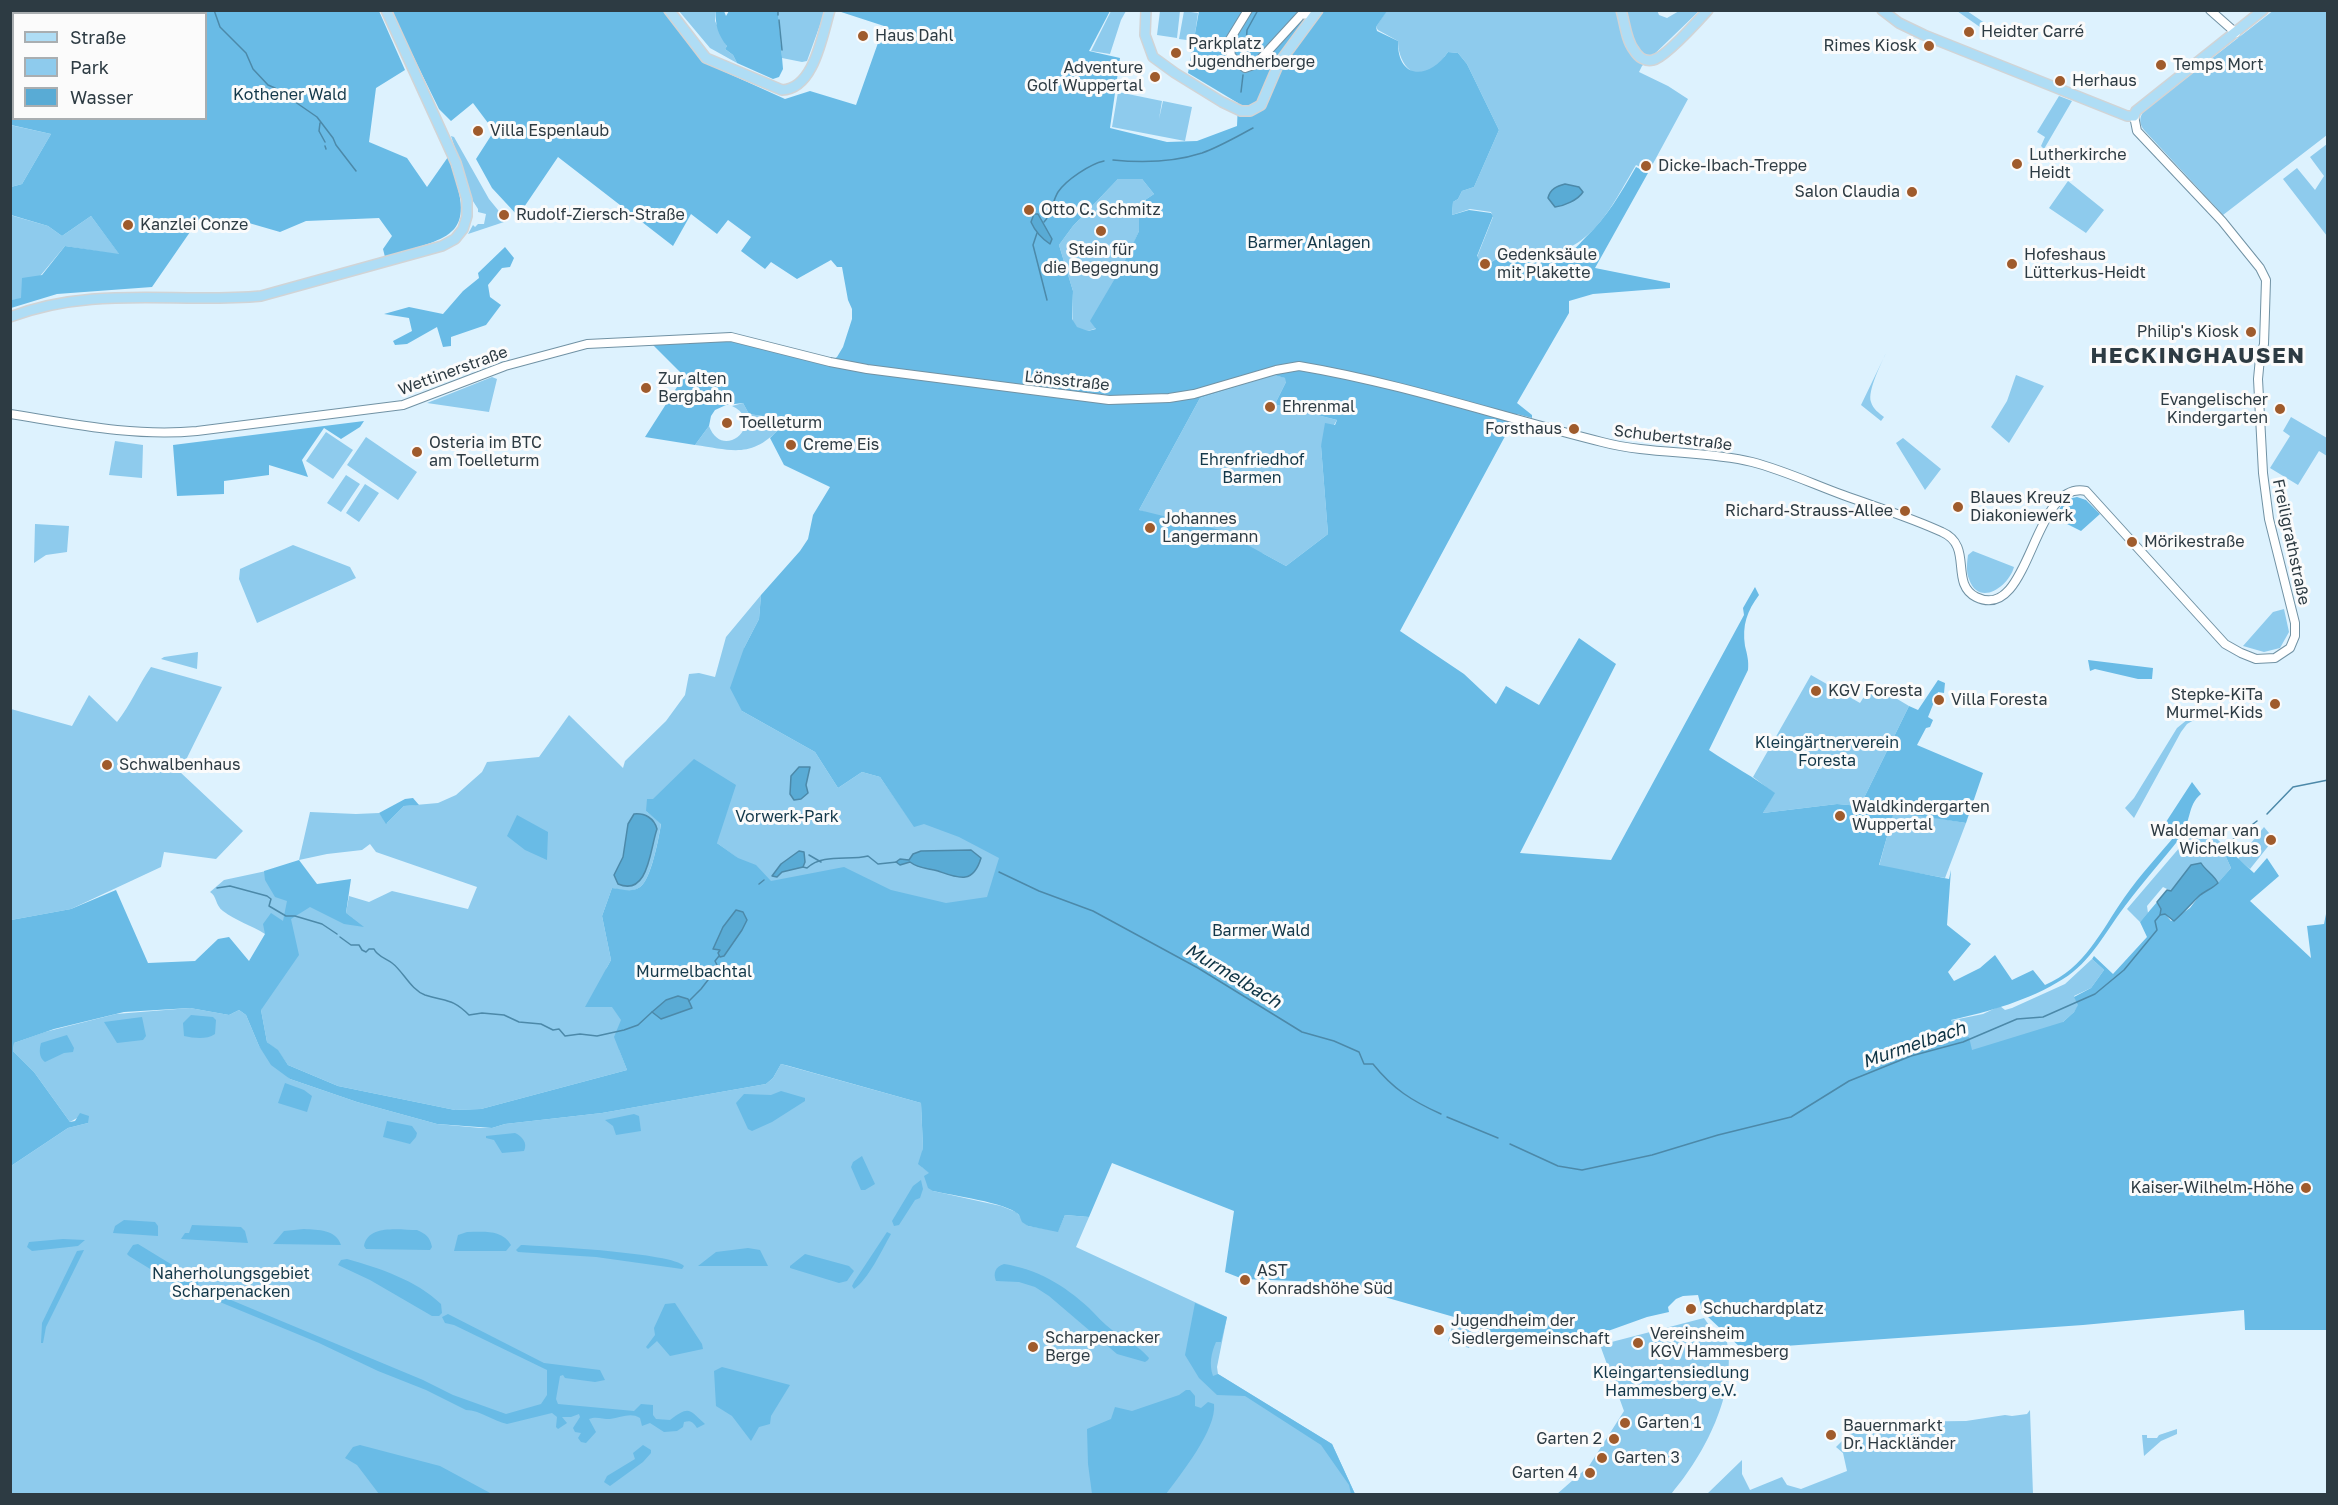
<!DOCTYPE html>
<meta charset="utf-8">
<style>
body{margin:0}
#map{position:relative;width:2338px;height:1505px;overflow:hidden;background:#ddf2fe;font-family:"Golos Text",sans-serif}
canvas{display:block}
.frame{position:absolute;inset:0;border:12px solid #2d3b43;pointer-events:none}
.legend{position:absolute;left:12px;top:12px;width:195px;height:108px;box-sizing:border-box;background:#fbfbfb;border:2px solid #a9aeb1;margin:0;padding:8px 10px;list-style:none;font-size:18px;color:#2d3b43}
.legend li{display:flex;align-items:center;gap:12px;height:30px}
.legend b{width:30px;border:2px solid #a9aeb1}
</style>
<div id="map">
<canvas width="2338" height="1505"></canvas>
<div class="frame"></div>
<ul class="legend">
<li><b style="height:8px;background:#afddf5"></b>Straße</li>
<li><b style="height:16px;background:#8ecbed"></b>Park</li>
<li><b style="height:16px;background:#59abd5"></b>Wasser</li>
</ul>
</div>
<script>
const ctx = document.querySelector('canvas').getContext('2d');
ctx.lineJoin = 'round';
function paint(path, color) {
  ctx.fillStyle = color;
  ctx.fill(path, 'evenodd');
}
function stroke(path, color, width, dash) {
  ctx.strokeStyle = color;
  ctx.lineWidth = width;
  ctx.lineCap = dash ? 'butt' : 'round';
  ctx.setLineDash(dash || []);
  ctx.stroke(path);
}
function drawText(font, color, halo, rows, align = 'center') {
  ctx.font = font + ' "Golos Text",sans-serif';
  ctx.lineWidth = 6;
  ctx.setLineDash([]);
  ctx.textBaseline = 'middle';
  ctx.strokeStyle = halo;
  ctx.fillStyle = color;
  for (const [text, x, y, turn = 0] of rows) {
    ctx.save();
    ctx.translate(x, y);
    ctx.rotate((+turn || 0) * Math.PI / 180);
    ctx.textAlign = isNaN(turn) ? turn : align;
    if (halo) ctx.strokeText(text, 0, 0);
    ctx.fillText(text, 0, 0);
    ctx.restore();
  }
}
const green = new Path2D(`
 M1387,10h270l2,5 8,3 12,-7h20l-57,55 -3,6 29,14 20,13 -39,72 -13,-6c-21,35 -43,85 -89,88 -21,2 -42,-4 -58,11l-9,-3 -3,-4 16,-40 -2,-5 -21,-3 -18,6 1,-13 5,-3 4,-8 12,-4 25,-57 -32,-66 -9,-11 -10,-1c-4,5 -8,12 -13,16 -22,16 -37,-6 -37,-27l-20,-11 -2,-3z
 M2274,10l53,1v124l-104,80 -79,-85c-5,-6 -5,-13 0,-19z
 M679,11h37l-1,10 12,25 -2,3 8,6 4,8 -27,-15z
 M778,11h47l-18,50 -5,1 -20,-4z
 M1111,11h15l-5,9 -11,34 -19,-3z
 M1160,11h20l-3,27 -20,-3z
 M1184,11l14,2 -4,28 -15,-2z
 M1957,11h10l34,23 -4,5z
 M1118,92l44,9 -3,18 4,-18 29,6 -7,34 -73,-14z
 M2059,96l13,5 -28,48 -3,-3 4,-9 -8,-5z
 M10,125l41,9 -29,50 -11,3z
 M451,136l3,1 35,62 18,22 -39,13 5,-9 2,2 3,-3h6l2,-10 -8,-2v-3l-7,-11z
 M2327,144v92l-44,-57 14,-11 18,22 9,-14 -14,-19z
 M1118,179h24l12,15 -15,10v27l-42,97 -9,3 -16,8 1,-48 -14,-46 14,-19z
 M2068,181l36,29 -18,23 -37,-25z
 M10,215l38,11 14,10 29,-20 29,39 -55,-9 -44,53 -10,1z
 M1887,351c-5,11 -20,40 -16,51 2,7 8,11 13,15l-3,4 -20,-16z
 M1274,375l12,3v4l-10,20 1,3 60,15 -16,26 7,88 -42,32 -22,-12 -125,-44 61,-112z
 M2016,375l28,11 -35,57 -18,-16 16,-26z
 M492,377l5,2 -8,33 -62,-9z
 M743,403l6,11 27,4 4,10c-29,31 -48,22 -85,17l14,-19c14,37 58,-4 23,-20z
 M2291,417l36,21v18l-8,-5 -21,34 -28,-17 20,-32 -7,-5z
 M326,432l27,18 -20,29 -27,-18z
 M366,437l51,35 -19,28 -51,-35z
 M1903,438l38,31 -16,21 -29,-47z
 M115,441l28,4 -1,33 -33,-3z
 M346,475l14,9 -19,28 -14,-9z
 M365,484l14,9 -20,29 -13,-9z
 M35,524l34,2 -2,26 -21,3 -12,8z
 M293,545l57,22 6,11 -99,45 -18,-44 1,-10z
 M1973,551l41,16c-5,19 -35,41 -45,12 -3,-7 -2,-17 -1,-24z
 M761,595l-2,24 -15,29 -2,63 73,41 23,36 24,-16 18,5 30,43 1014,206 59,-12 17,-8 5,4 7,-2 53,-24 27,-25 12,11 -13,18 -17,8 5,9 -5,7 -11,10 -6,21 -639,73 -799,-67 8,21 -146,39 -26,1 -117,-24 -50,-21 -10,-14 -11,-9 -6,-32 4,-76c-14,-9 -29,-13 -42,-23 -8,-6 -6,-15 -13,-19l14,-12 61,-13 73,55 -12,-9 3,-17 20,6 23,-11 76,18 9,-22 -101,-35 -6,-8 -8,6 -35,4 -28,6 11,-48 46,2 23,-1 8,10 17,-17 34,-3 18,-8 26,-23 5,-10 52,-5 30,-42 54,53 2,-7 41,-40 19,-26 4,-21 10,-1 16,4 11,-40zM646,811l71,32 19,14 -130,112 5,-9 -9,-44 10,-28c9,2 20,5 28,-1 11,-7 19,-50 21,-64z
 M2284,609l5,23 -9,16 -16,4 -21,-6 30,-34z
 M198,652l-1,17 -36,-10 3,-2z
 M151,667l71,20 -42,85 63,59 -27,28 -52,-7 -3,15 -90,42 -60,11v-211l61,17 17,-31 28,27c14,-18 21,-36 34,-55z
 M1811,675l49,28 12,-19 37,22 -49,100 -23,-2 -74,9 11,-20 -21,-16z
 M2193,715l3,4 -9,5 -6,8 -47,86 -9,-10 9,-10 43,-70z
 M1894,811l72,12 -21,55 -66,-12z
 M2204,827l26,24 -4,6 5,11 -13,15 -17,-20c-16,2 -18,18 -30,28l-8,-4 -16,19 1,7 -8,9 -13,-13 59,-69z
 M2264,827l10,12 -24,30 -12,-10z
 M190,1008l39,7 10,-5 7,5 13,31 31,33 67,23 80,22 44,4h11l13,-4 97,-11 164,-29 7,-6 8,-14 140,39 2,45 -2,11 1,8 8,6 3,18 68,15 15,6 12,14 30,5 7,-16 24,2 -13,30 151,70 -10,50 1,7 114,70 23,50h-1344v-328l57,-38 20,-5 -11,-5 -7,4 -36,-50 -21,-21 1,-8 31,-11 71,-18z
 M1704,1318l11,16 12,8c10,51 -23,113 -55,151l-115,1 32,-28 35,-55 -24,-66z
 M1453,1323l20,9 1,3 -5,13 -21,-7z
 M2030,1410l3,84h-326l35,-34v14l8,16 32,-13 5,8 14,4 46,-18 -4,-18 -7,-6 16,-16 22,-5 7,-4 85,-1 39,-6 7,1 15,-2z
 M2177,1429v5l-16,7 -17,15 -2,-21h5v3h10l2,-3z`);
const forest = new Path2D(`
 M11,11h368l26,59 -29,18 -7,54 38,16 20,29 21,-30c30,80 7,79 -63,100l-2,-8 9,-13 -13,-18 -73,3 -26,11 -38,-11 -43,-2 -47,68 -95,7 -46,14v-8l10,-2 1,-20 20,-3 23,-29 54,8 -28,-38 -29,20 -14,-10 -37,-11v-28l11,-3 29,-50 -40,-9zM14,14h192v104h-192z
 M391,11h281l31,51 82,37 25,-8 46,14 28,-79 -46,-15h272l-21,40 31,7 -10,70 57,14 30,-1 40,-15 1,-23 -50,-30 11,-62h188l-11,16 1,4 21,10c-1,39 31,39 50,11l10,1 9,11 32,66 -25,57 -12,4 -4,8 -5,3 -1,13 17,-5 22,3 2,3 -16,40 3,5 9,3c23,-20 52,0 79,-11 7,-3 12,-10 17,-15 23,-22 35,-44 51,-71l12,6 -53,95 75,15v5l-77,6 -24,7v12l-52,90 15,12v3l-15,-4 -117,217 64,43 32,30 10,-18 33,19 40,-67 37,26 -96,189 91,7 133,-245 -1,-7 12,-21 4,8c-12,16 -17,30 -14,51 2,8 4,15 3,24l-39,80c22,15 45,27 66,43l-12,20 74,-9 23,2 49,-100 9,4 20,-30 7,3 -1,10 -6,-1 -10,25 5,3 -3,7 -4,1 -9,17 66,28 -17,50 -72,-11 -15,53 70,14 2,-9 -4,55 24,19 -23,28 6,9 26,-13 15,-13 17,25 21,-10 12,15c40,-17 56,-54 79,-87 16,-23 36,-44 53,-65l-11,-11 26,-40 9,12c-14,11 -10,30 -21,44 -18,23 -38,45 -55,68 -19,25 -34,56 -62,73 -33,21 -75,33 -112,41l6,19 12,-2 3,13 91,-28 11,-10 4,-7 -4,-8 17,-9 13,-18 -12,-11 2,-3 19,18 34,-37 -7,-15 17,-20 4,7v6l4,-1 6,7 19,-13 9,-12 17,-11 15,-17 -5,-11 4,-6 24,22 13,-15 12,18 -29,25 61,57 -4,-32 17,-2 3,-15v421h-82l-1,-20 -161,15 -341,24 -35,-33 -5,-6 -4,-15 -15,1 -7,3 -8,8 1,5 -22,5 -53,19 -104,-4 -12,-2 -17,-11 -73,-21 -18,-10 -48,-6 -79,-3 -18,-7 9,-61 -122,-48 -23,54 -24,-2 -7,17 -30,-6 -6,-4c-1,-2 -2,-6 -4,-8 -11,-11 -67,-19 -85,-23l-5,-3 -4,-12 5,-3 -11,-9 5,-16 -2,-45 -132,-37 -8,-2 -8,14 -7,6 -164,29 -97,11 -13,4 -55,-4 -80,-22 -67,-23 -19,-14 -12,-19 -13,-31 -7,-5 -10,5 -39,-7 -66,4 -70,17 -40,14 -1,8 21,21 36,50 5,-1 5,-8 9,3 -1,7 -20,5 -57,38v-246l60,-11 45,-19 32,73 47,-2 23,-22 11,-2 20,24 16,-27 -2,-10 8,-11 12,8 4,-20 -12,-4 -10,-17 -1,-9 35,-11 18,24 34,-5 -5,34 18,14 -20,-3 -34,-17 -19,12 8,36 -38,55 6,32 11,8 10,15 50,21 117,24 26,-1 146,-39 -13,-33 7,-17 -9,-13h-27l26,-47 -9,-44 10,-28c9,1 20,5 28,-1 11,-7 19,-50 21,-63l-15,-13 1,-12h6l41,-40 42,26 -19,58 21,15 18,7 15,16 73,-14 47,23 55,13 41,-6 12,-39 -40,-21 -35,-13 -10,3 -34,-50 -18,-5 -24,16 -23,-36 -73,-41 -12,-23 14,-40 15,-29 2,-24 39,-44 8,-12 5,-24 17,-28 -46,-22 -14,-27 10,-10 -4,-10 -27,-4 -6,-11 -17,2 -11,5 -4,6 -2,10 -14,19 -50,-8 39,-61 -31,-31 67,-6 45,10 59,16 13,-8 6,-10 9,-28v-10l-4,-9 -6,-33h-5l-6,-7 -34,19 -26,-17 -6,7 -24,-18 10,-14 -23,-17 -11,14 -26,-20 -18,32 -115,-89 -40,59 -26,-28 -16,-29 18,-28 -21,-28 -22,18 -12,-12zM1118,179h24l12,15 -15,10v27l-15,32 -34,58 6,8 -8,2 -11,-4 -5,-8 1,-28 -14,-46 14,-19zM1274,375l11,3 1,4 -10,20 1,3 60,15 -2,5 -10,-2 -4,23 7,88 -42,32 -66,-36 -81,-20 61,-112z
 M716,11h8l2,5 3,-5h49l5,58 -4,8 -6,2 -36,-16 -4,-8 -8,-6 2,-3c-9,-11 -12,-21 -11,-35z
 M505,247l9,11 -4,9 -8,1 -14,17 2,12 11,8 -15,20 -35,12v9l-8,1 -6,-20 -30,17 -12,1 -2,-4 19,-10 -3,-13 -25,-4 25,-7 34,7 20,-23 16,-13 -1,-5z
 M364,421l-4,6 -19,12 -17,-11 -22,32 6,17 -39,-12v10l-45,6v13l-47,2 -4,-51z
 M2077,497l9,3 14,14 -19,17 -26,-13c5,-11 9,-19 22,-21z
 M2088,660l65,8 -1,11h-14l-43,-10 -5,2z
 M413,798l6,7 -15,1 -18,18 -7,-11 26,-14z
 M517,815l31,17 -1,28 -22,-10 -18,-14z
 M191,1015l22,2 3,3 -1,14c-9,6 -21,4 -31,2l-1,-13z
 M142,1017l4,19 -3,4 -26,3 -13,-21z
 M67,1035l7,13 -1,4 -9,1 -19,9c-6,-4 -6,-12 -4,-19z
 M285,1083l19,7 8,6 -5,16 -29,-9z
 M781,1091l24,7v3l-33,21 -20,9 -4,-2 -12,-26 8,-9 27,1z
 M634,1114l5,2 2,15 -25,4 -3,-9 -8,-6z
 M387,1121l25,5 5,7 -1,4 -6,7 -27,-7z
 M515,1133c7,3 13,10 9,18l-22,2 -8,-13 -8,-2v-2z
 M862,1156l13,28 -10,6h-4l-10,-23 2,-5z
 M921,1180l2,9 -3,9 -5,2 -16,25 -5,1 -2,-5 21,-35z
 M124,1220l31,2 3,4v10l-45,-3 2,-7z
 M192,1225l49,2 4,4 3,12 -67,-4 4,-6h4z
 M304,1229c14,1 32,0 37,16l-68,-1 11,-13z
 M417,1230c9,4 13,7 15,17l-2,3 -64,-1 -2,-3c4,-22 36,-16 53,-16z
 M467,1232c16,0 35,-3 44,13l-5,6h-52l4,-16z
 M887,1232l4,2c-9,16 -23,46 -37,55l-2,-3 2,-4z
 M63,1239l22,1 -7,6 -46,5 -5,-4 2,-5z
 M138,1244l59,36 3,8 -9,6 -62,-38 -2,-2 6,-9z
 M521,1245c24,1 153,8 163,21l-2,3 -86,-12 -78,-5 -2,-2z
 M748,1248l12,2 8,16h-70l18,-14z
 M84,1250l-38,77 -3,16h-2l1,-20 35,-72z
 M805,1254l44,12 5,5 -7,10 -8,2 -49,-15v-2z
 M347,1259c32,9 69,21 94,45l1,9 -3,3h-7l-62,-36 -32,-15 3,-5z
 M1004,1264c33,5 60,21 85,44 7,7 15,16 23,22 14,11 25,14 37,28l-1,2 -3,2 -28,-8 -68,-58 -14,-9 -16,-5 -23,-1c-3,-8 -1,-14 8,-17z
 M211,1295h8l204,85 30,15 53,19 35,-10 6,-9v-25l-93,-45 -9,-2 -3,-6 6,-3 96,49 56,7 5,10 -10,2 -30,-4 -2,-3 -3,1 -4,23 2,5 76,7 7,-7 12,1v10l3,4 14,1c20,-15 19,-10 35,4l-8,4c-4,-6 -6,-8 -13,-6l-1,5 -6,4 -13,1 -14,-9 -8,3 -2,-8c-10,-6 -19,0 -30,1 -8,0 -14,-3 -21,0l7,13 -10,11 -5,-1 -3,-4 3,-5 -6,-1 -2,-4 7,-11 -1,-3 -8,3h-9l5,6 -9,6 -2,-2 1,-10 -5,-4 -45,11c-14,-3 -27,-14 -41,-14l-40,-20 -48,-19 -59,-28 -104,-43z
 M675,1303l27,41 1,5 -33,7 -13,-15 -9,8 -2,-2 9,-12 -1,-7 11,-24z
 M1195,1303l32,14 -6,25h-5c-5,11 -7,23 -3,34l5,-2 114,70 23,50h-4l-2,-9 -28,-40 -76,-49 -28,-1 -18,-17 -14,-23z
 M722,1367l68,18 -19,31 -1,8 -11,3 -8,14 -19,-25 -16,-10 -2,-35z
 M1186,1390h4l5,6v10l6,2 7,-6 6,2c3,25 -33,70 -48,90h-74l-4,-30 -1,-35 24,-10 4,-12 17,4 47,-16z
 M360,1445l80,21 52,28h-113l-22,-29 -12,-7 8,-11z
 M643,1445l8,5v3l-8,9 -33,24 -6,-4 3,-6 28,-17 -2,-6z`);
const water = new Path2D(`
 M1565,184l14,3 4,5c-5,8 -19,14 -28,15l-7,-9c2,-9 9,-12 17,-14z
 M1034,214h4l14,25 -2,5c-9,-6 -15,-13 -19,-22z
 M799,767h11l-4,18 2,8 -7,6 -7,1 -4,-6 1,-18z
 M634,814c11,-1 20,4 23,15 -7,19 -8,68 -39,55l-4,-9 9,-18 5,-33z
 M971,850l10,8c-8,27 -23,20 -43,13 -10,-3 -19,-2 -28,-9l-10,3 -4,-3 4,-3 9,1 4,-6 8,-3z
 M799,851l5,1 1,10 -2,5 -21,5 -5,5 -5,-1 9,-12z
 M2201,863c4,7 13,12 17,20 -6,6 -14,8 -20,14 -8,8 -15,16 -24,24l-9,-7 -5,1 1,-6 -4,-7 10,-12 4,1 20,-26z
 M736,910l7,2 4,8 -5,10 -18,26 -4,1 -2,-4 2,-3 -7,-1 10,-22z
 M678,996l10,3 4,9 -31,11 -9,-7 14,-12z`);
const stream = new Path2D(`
 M214,10l6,17 26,26 7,16 15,16 7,3 42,29 16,21 3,7 20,26
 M778,10v5
 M779,20l3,30
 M1245,62l2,-32 11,-20
 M1241,92l2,-17
 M320,123l-1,8 6,11
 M325,146l1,3
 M1113,160c29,3 61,2 89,-7 17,-6 34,-16 51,-25
 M1044,222c8,-8 8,-20 14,-30 8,-12 32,-28 46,-31
 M1037,233l-4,12 14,55
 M2267,814l26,-27 35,-7
 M2223,847l34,-26
 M809,855l12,7
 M803,867l4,1c16,-15 42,-7 61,-12l10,8 19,-2
 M999,872l40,19 54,20 105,57 104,64 32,9 25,11 5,12h9c20,25 39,37 68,50
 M759,884l5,-4
 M217,888l13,-2 37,10 4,3 -2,7 17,10h9l27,8 15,10
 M340,937l11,8h8l3,5 4,2 3,-3h5c3,7 11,9 18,14 11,8 19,27 33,32 22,7 27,3 44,20l13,-2 22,2 15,7 22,2 12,6 6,-1 6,7 15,-2 17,2 27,-6 14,-5 14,-13
 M689,1001l12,-12 17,-22 -3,-6 4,-5
 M1447,1117l51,21
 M1510,1144l48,22 24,4 70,-15 66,-20 73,-18 58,-36 62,-25 52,-14 54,-23 26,-2 52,-23 29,-24 33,-40 -2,-9 5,-6`);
const minor = new Path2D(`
 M1248,10l-19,31 2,15 14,12 11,-4 45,-49 6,-1 5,3
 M2210,10l26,23
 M10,414c63,10 124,23 187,17l206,-26 102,-39 82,-22 144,-7 99,25 37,7 242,31 60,-2 25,-4 82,-24 23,-4c102,17 202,51 303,76 49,13 101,8 150,20 31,8 61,22 91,33 33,12 67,22 99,37 32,14 7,51 34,65 55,27 56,-118 110,-106l139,153 16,9 15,6 19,-1 15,-10 5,-12v-13l-26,-104 -6,-46 -5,-94 2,-21 4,-14 2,-64 -6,-12 -38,-47 -85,-90 -3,-15`);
const major = new Path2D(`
 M669,10l37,48 76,32c32,-1 40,-54 48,-80
 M1146,10l-1,25 8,22 22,16 47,29 19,9h9l11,-6 18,-42 39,-53
 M1621,10c4,13 5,30 13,40 4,7 11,12 19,10 12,-2 45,-39 55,-50
 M1882,10l17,13 25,12 203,81h7l2,-5 127,-101
 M10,317c83,-32 167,-13 251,-21l181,-50 13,-7 8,-10 4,-13v-16l-11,-37 -70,-153`);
const markers = [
 [1969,32,6,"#9f5b2c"],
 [863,36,6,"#9f5b2c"],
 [1929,46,6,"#9f5b2c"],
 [1176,53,6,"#9f5b2c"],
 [2161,65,6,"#9f5b2c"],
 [1155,77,6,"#9f5b2c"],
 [2060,81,6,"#9f5b2c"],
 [478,131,6,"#9f5b2c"],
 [2017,164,6,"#9f5b2c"],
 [1646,166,6,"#9f5b2c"],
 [1912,192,6,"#9f5b2c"],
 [1029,210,6,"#9f5b2c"],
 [504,215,6,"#9f5b2c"],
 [128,225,6,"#9f5b2c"],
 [1101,231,6,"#9f5b2c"],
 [1485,264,6,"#9f5b2c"],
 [2012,264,6,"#9f5b2c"],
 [2251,332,6,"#9f5b2c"],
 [646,388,6,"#9f5b2c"],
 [1270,407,6,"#9f5b2c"],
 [2280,409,6,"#9f5b2c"],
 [727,423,6,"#9f5b2c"],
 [1574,429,6,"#9f5b2c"],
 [791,445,6,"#9f5b2c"],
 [417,452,6,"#9f5b2c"],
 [1958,507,6,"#9f5b2c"],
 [1905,511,6,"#9f5b2c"],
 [1150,528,6,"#9f5b2c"],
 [2132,542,6,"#9f5b2c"],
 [1816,691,6,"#9f5b2c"],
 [1939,700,6,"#9f5b2c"],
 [2275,704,6,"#9f5b2c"],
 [107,765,6,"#9f5b2c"],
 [1840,816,6,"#9f5b2c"],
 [2271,840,6,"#9f5b2c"],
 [2306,1188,6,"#9f5b2c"],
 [1245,1280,6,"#9f5b2c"],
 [1691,1309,6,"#9f5b2c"],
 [1439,1330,6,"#9f5b2c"],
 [1638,1343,6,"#9f5b2c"],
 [1033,1347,6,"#9f5b2c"],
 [1625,1423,6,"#9f5b2c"],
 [1831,1435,6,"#9f5b2c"],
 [1614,1439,6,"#9f5b2c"],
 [1602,1458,6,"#9f5b2c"],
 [1590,1473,6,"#9f5b2c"]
];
const poiNames = [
 ["Heidter Carré",1981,32],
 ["Haus Dahl",875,36],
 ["Parkplatz",1188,44],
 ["Jugendherberge",1188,62],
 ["Rimes Kiosk",1917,46,"right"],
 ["Temps Mort",2173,65],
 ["Adventure",1143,68,"right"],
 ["Golf Wuppertal",1143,86,"right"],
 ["Herhaus",2072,81],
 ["Villa Espenlaub",490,131],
 ["Lutherkirche",2029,155],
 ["Heidt",2029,173],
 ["Dicke-Ibach-Treppe",1658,166],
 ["Salon Claudia",1900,192,"right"],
 ["Otto C. Schmitz",1041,210],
 ["Rudolf-Ziersch-Straße",516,215],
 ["Kanzlei Conze",140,225],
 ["Stein für",1101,250,"center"],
 ["die Begegnung",1101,268,"center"],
 ["Gedenksäule",1497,255],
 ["mit Plakette",1497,273],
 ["Hofeshaus",2024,255],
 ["Lütterkus-Heidt",2024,273],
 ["Philip's Kiosk",2239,332,"right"],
 ["Zur alten",658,379],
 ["Bergbahn",658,397],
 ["Evangelischer",2268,400,"right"],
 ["Kindergarten",2268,418,"right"],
 ["Ehrenmal",1282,407],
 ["Toelleturm",739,423],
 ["Forsthaus",1562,429,"right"],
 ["Osteria im BTC",429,443],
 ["am Toelleturm",429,461],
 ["Creme Eis",803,445],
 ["Blaues Kreuz",1970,498],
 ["Diakoniewerk",1970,516],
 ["Richard-Strauss-Allee",1893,511,"right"],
 ["Johannes",1162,519],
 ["Langermann",1162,537],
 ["Mörikestraße",2144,542],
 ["KGV Foresta",1828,691],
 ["Stepke-KiTa",2263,695,"right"],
 ["Murmel-Kids",2263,713,"right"],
 ["Villa Foresta",1951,700],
 ["Schwalbenhaus",119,765],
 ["Waldkindergarten",1852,807],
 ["Wuppertal",1852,825],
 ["Waldemar van",2259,831,"right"],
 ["Wichelkus",2259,849,"right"],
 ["Kaiser-Wilhelm-Höhe",2294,1188,"right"],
 ["AST",1257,1271],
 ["Konradshöhe Süd",1257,1289],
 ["Schuchardplatz",1703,1309],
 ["Jugendheim der",1451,1321],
 ["Siedlergemeinschaft",1451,1339],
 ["Vereinsheim",1650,1334],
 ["KGV Hammesberg",1650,1352],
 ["Scharpenacker",1045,1338],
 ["Berge",1045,1356],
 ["Garten 1",1637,1423],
 ["Bauernmarkt",1843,1426],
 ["Dr. Hackländer",1843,1444],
 ["Garten 2",1602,1439,"right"],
 ["Garten 3",1614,1458],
 ["Garten 4",1578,1473,"right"]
];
const parkNames = [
 ["Kothener Wald",290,95],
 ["Barmer Anlagen",1309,243],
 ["Ehrenfriedhof",1252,460],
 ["Barmen",1252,478],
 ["Kleingärtnerverein",1827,743],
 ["Foresta",1827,761],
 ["Vorwerk-Park",787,817],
 ["Barmer Wald",1261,931],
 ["Murmelbachtal",694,972],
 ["Naherholungsgebiet",231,1274],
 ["Scharpenacken",231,1292],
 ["Kleingartensiedlung",1671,1373],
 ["Hammesberg e.V.",1671,1391]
];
const streetNames = [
 ["Wettinerstraße",453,371,-20],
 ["Lönsstraße",1067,381,6],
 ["Schubertstraße",1673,438,7],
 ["Freiligrathstraße",2291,542,78]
];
const waterNames = [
 ["Murmelbach",1233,976,31],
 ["Murmelbach",1914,1045,-19]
];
const districtNames = [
 ["HECKINGHAUSEN",2198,356]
];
paint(green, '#8ecbed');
paint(forest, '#69bbe6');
paint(water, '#59abd5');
stroke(water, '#4c89a9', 1.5);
stroke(stream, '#4c89a9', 1.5);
stroke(minor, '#7192a4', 10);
stroke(major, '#d1d4d6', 12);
stroke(minor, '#fff', 8);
stroke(major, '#afddf5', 9);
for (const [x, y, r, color] of markers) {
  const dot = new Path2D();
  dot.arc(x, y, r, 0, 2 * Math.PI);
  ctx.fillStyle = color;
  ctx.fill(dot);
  stroke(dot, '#fbfbfb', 2);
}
drawText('16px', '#2d3b43', '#fbfbfb', poiNames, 'left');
drawText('16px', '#13384a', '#fbfbfb', parkNames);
drawText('16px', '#2d3b43', '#fbfbfb', streetNames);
drawText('italic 18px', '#0d3344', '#fbfbfb', waterNames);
ctx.letterSpacing = '1.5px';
drawText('bold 22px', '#2d3b43', '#fbfbfb', districtNames);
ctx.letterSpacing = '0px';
</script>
